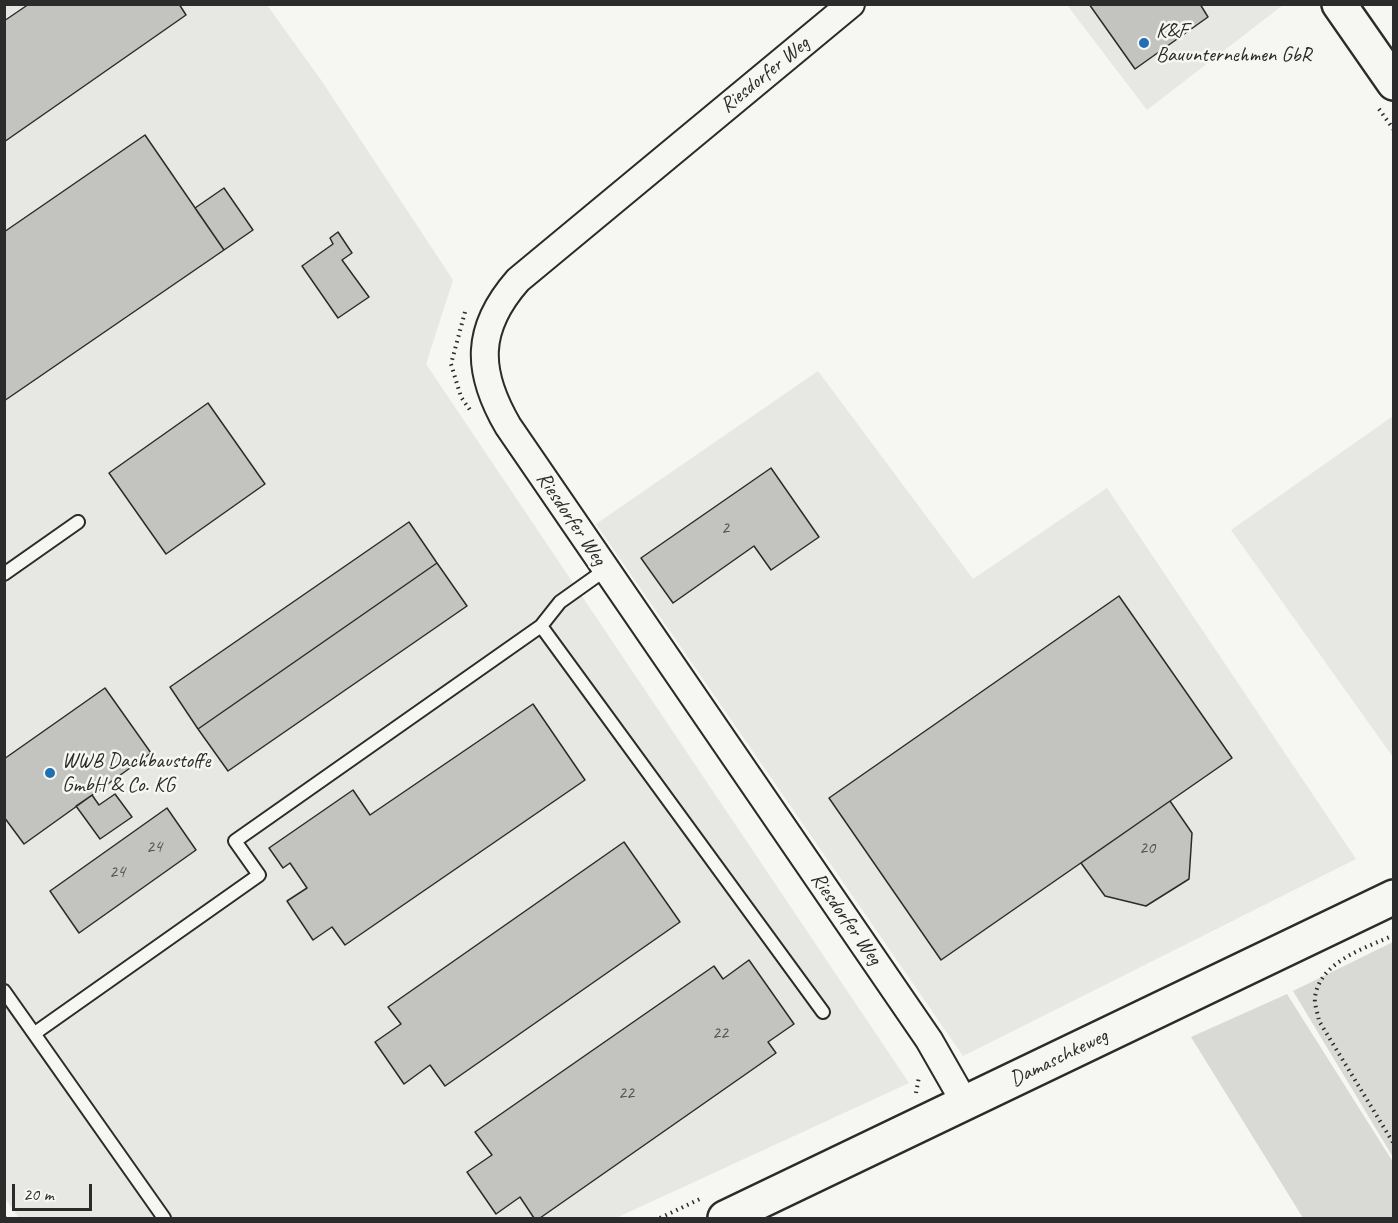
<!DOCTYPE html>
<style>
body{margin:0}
#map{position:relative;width:1398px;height:1223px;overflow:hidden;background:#f6f6f2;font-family:Caveat,sans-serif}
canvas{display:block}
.frame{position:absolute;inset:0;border:6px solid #2b2b2b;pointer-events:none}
.scale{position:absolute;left:12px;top:1184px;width:80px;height:27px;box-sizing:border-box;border:3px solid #2b2b2b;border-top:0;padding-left:8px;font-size:18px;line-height:21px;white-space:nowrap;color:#2b2b2b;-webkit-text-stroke:4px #f6f6f2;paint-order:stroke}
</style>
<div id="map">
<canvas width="1398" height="1223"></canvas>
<div class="frame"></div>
<div class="scale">20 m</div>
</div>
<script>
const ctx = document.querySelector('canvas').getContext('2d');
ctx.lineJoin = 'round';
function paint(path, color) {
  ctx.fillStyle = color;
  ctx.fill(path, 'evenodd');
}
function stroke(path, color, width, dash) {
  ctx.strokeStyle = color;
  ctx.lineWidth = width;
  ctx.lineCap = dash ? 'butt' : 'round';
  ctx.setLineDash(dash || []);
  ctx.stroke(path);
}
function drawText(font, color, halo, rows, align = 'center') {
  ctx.font = font + ' Caveat,sans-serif';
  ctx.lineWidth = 5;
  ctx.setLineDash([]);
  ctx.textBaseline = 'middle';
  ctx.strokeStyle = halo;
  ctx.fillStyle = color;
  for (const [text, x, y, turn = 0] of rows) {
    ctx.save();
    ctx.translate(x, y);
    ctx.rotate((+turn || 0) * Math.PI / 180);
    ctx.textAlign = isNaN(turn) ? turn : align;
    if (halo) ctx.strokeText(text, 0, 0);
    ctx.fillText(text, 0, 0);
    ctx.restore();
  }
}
const built = new Path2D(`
 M4,5h263l54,75 132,200 -27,84 483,719 -293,135h-597l-15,-21z
 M1067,5h216l-136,105z
 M818,371l155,208 134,-91 249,371 -393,197 -367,-532z
 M1393,416v341l-162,-227z`);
const green = new Path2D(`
 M1393,942v215l-100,-166z
 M1287,994l106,168v56h-90l-112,-181z`);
const building = new Path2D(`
 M29,4h150l7,11 -182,127v-121z
 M1089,4h111l8,13 -73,52z
 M145,135l79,115 -220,151v-169z
 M224,188l29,42 -29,20 -29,-42z
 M338,232l14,21 -10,7 27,37 -31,21 -36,-52 31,-22 -3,-6z
 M208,403l57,81 -99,70 -57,-81z
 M771,468l48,69 -48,33 -17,-24 -81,57 -32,-45z
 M409,522l28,41 -239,166 -28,-42z
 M437,563l30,43 -239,165 -30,-42z
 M1119,596l113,162 -291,202 -112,-162z
 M105,688l46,65 -127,91 -20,-27v-58z
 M533,704l52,76 -240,165 -13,-18 -19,13 -26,-39 20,-13 -17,-25 -7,5 -14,-20 84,-58 17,25z
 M115,794l17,23 -32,22 -24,-33 16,-11 7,10z
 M1170,801l22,32 -3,46 -43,27 -41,-10 -24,-33z
 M167,808l29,42 -117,83 -29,-42z
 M624,842l56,80 -235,164 -15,-21 -26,19 -29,-42 26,-18 -13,-17z
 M749,960l45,64 -26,18 8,11 -236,165h-6l-14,-21 -24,17 -29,-42 25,-17 -17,-23 239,-166 9,13z`);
const path = new Path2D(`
 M1379,109l15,21
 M465,312l-14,52 10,33 9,13
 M1394,935c-28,13 -74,26 -79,62 -1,7 3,17 4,24l75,123
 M916,1093l3,-16
 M660,1218l42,-20`);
const service = new Path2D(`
 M4,574l74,-52
 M541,626l19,-24 45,-32
 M4,991l160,227
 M35,1033l224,-158 -24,-34 306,-215 282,386`);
const minor = new Path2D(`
 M851,4l-333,276c-43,49 -42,91 -10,146l421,614 36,63`);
const primary = new Path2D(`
 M1339,4l55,79
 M725,1218l669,-321`);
const rail = new Path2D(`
 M4,1217l1,1`);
const markers = [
 [1144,43,6,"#1f6fb2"],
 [50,773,6,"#1f6fb2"]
];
const numberNames = [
 ["2",725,528],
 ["24",154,847],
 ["20",1147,848],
 ["24",117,872],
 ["22",720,1033],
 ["22",626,1093]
];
const poiNames = [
 ["K&F",1156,31],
 ["Bauunternehmen GbR",1156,55],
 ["WWB Dachbaustoffe",62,761],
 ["GmbH & Co. KG",62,785]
];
const streetNames = [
 ["Riesdorfer Weg",765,75,-39],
 ["Riesdorfer Weg",571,519,56],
 ["Riesdorfer Weg",846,919,55],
 ["Damaschkeweg",1059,1058,-26]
];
paint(built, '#e7e7e3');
paint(green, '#d9d9d5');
paint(building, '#c3c3c0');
stroke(building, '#2b2b2b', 1.5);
stroke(service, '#2b2b2b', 16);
stroke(minor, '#2b2b2b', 30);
stroke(primary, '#2b2b2b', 38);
stroke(path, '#2b2b2b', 4, [1.5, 4.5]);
stroke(service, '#f6f6f2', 12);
stroke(minor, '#f6f6f2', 26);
stroke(primary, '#f6f6f2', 33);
stroke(rail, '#2b2b2b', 4.5, [9, 4.5]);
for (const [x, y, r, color] of markers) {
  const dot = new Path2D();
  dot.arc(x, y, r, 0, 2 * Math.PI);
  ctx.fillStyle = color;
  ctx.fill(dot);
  stroke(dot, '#f6f6f2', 2);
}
drawText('18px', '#515150', null, numberNames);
drawText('21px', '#2b2b2b', '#f6f6f2', poiNames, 'left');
drawText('21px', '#2b2b2b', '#f6f6f2', streetNames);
</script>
